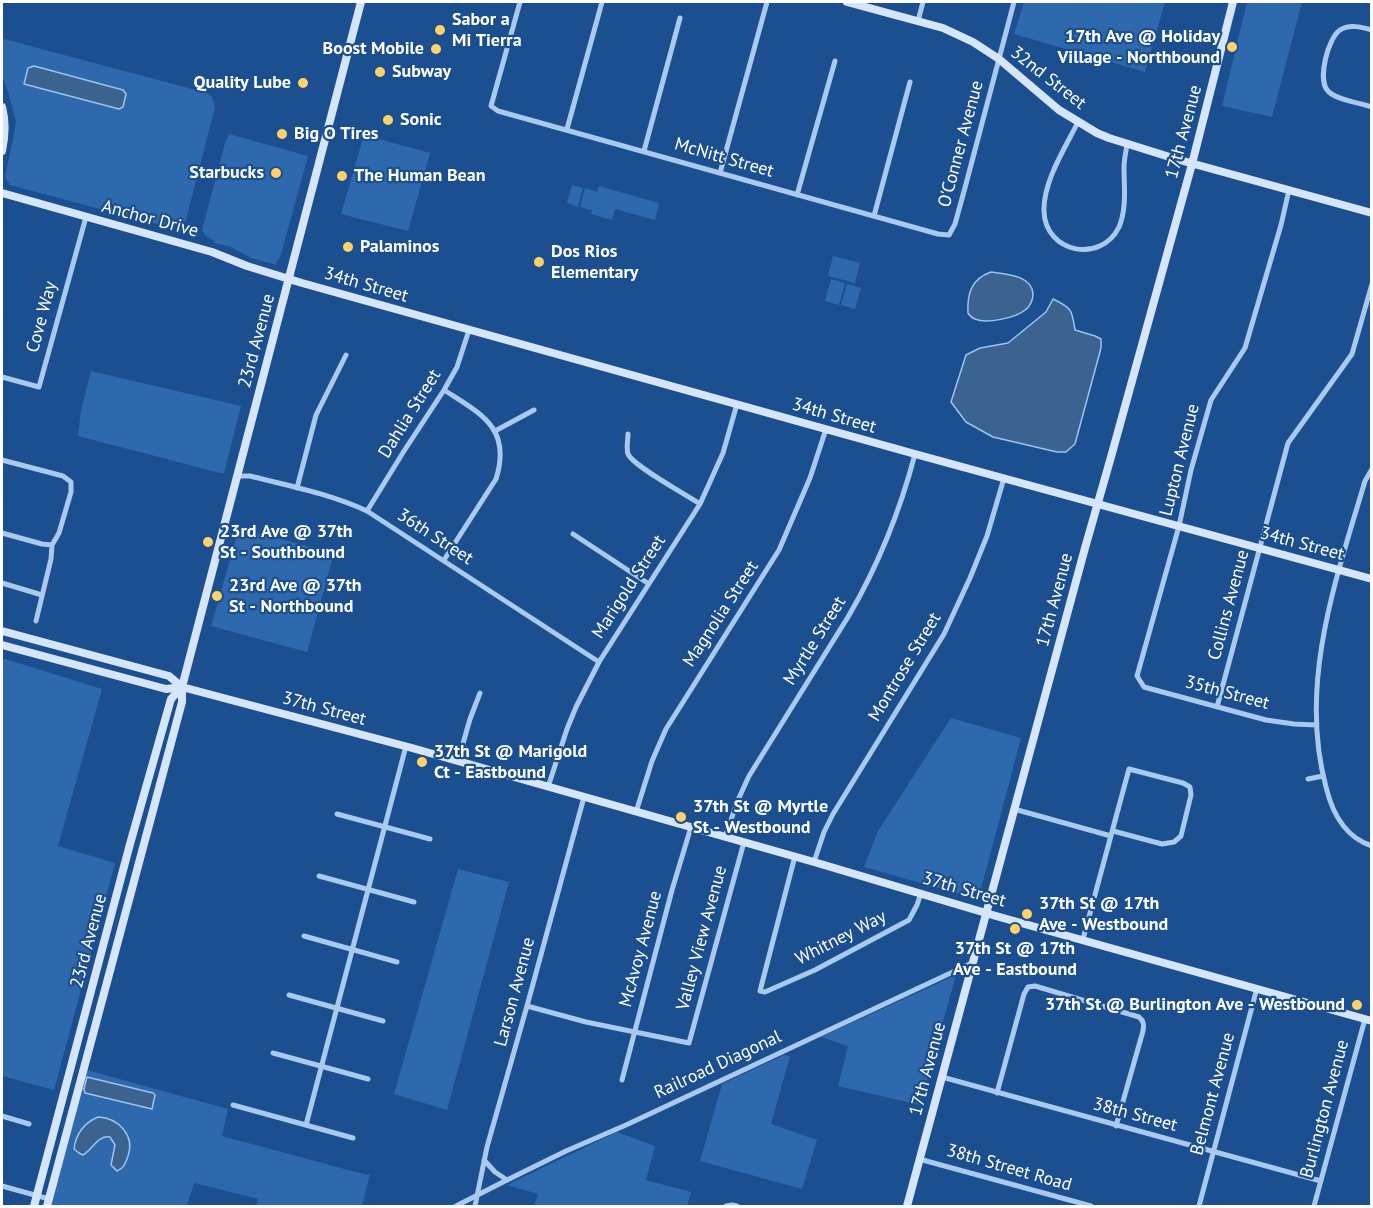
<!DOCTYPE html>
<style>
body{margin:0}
#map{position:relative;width:1373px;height:1208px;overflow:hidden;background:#1b4f8f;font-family:"PT Sans",sans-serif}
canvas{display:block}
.frame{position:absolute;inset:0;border:3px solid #fff;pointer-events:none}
</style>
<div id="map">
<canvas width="1373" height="1208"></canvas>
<div class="frame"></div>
</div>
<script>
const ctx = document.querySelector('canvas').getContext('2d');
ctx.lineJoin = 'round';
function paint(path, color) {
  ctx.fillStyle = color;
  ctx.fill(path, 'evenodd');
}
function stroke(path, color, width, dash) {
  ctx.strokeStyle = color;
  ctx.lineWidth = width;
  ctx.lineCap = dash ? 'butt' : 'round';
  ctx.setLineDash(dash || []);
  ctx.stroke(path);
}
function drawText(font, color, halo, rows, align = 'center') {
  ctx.font = font + ' "PT Sans",sans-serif';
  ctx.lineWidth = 4.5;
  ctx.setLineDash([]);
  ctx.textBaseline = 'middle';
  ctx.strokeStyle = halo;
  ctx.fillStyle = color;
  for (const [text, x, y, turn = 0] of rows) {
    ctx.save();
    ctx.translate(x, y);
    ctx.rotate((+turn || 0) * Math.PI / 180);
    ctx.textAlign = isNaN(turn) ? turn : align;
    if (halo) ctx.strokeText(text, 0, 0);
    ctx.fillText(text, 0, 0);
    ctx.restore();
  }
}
const green = new Path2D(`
 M1024,2h141l-20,70 -131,-38z
 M1247,2h55l-30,115 -50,-11z
 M4,39l203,54 5,4 3,10 -29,113 -5,5 -2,-2 -15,3 -154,-41 -5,-8 8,-38 3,-18 -8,-29 -6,-16v-35z
 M229,134l79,22 -28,102 -4,4 1,3 -26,-7 -20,-11 -17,-4 -1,-3 -7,-4 -4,-6 23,-87z
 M364,135l66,18 -22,78 -67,-17z
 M572,185l11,3 -5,19 -11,-4z
 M599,186l60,17 -4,17 -40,-11 -3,11 -21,-6 2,-9 -2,5 -11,-3 5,-19 12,4z
 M833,256l27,7 -5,20 -27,-7z
 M831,279l14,4 -6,22 -14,-4z
 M847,284l14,4 -6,21 -14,-4z
 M91,371l150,35 -17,67h-4l-142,-37 3,-26z
 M239,528l95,25 -27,99 -96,-26z
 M2,658l100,31 -44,157 57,17 -61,227 -52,-14z
 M951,718l70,20 -41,155 -6,5 -110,-31 14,-36z
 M458,869l51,13 -62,228 -53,-16z
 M956,975l-36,130 -82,-19 10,-40 -27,-9z
 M784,1055l6,1 -19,68 46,16 -15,49 -102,-28 22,-77z
 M83,1069l145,40 -6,27 145,39 3,-1 -8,32h-106l2,-7 -64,-16 -7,23h-140z
 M617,1132l38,14 -9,34 45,12 -4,14h-153l4,-12 -31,-9z`);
const water = new Path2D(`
 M34,66l89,24 3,4 -3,13 -4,2 -95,-25 4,-16z
 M991,272c14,2 41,3 42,22 0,6 -3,13 -8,16 -9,8 -39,14 -50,9 -3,-1 -5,-3 -7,-6 -1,-19 3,-34 23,-41z
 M1053,299c19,9 19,11 22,31l20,6 6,3v9l-26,96 -9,8h-9l-64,-15 -27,-15 -15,-20 15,-47 14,-7 28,-5 38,-31z
 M87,1077l66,16 2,2 -3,14 -67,-16 -1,-4z
 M98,1117c21,1 37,19 30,39 -3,8 -4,12 -11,15l-6,-6 4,-20 -5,-8c-12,-2 -17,12 -27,18l-4,-2 -5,-4c2,-16 10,-26 24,-32z`);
const street = new Path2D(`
 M520,2l-29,104 7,5 440,123 11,1 6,-11 11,-40 48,-182
 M918,21l5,-19
 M1372,30c-11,-3 -23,-6 -32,0 -12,8 -23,50 -12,61 8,9 32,12 44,16
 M1078,122c-13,26 -35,60 -34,89 1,42 57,53 75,16 8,-19 5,-40 5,-60 0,-7 2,-15 3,-23
 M567,129l35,-127
 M644,151l36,-133
 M720,173l47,-171
 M1289,190l-8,35 -36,123 -34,52 -20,70 -12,56 -42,150 7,11 122,33 28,4 22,1
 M797,195l38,-134
 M874,216l36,-134
 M2,377l37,10 47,-170
 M444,390c37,24 68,38 52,89l-52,81
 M495,431l39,-21
 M628,434c0,6 -2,14 0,20 5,12 59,41 72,50
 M2,460l61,16 8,6v10l-12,41 -7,12 -1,14 -15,62
 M1372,469l-7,12c-29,98 -67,203 -39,306 6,25 18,50 46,59
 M237,476h13c40,10 80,18 117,35l232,151
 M297,488l19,-73 30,-60
 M367,511l37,-60 40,-61 13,-23 12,-37
 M2,533l40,11 10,1
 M573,534l76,50
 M2,583l40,12
 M1217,707l71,-264 64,-89 20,-70
 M458,761l12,-42 10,-26
 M1308,779l15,-3
 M548,787l19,-58 9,-22 23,-45 101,-158 23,-51 14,-49
 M1014,809l97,27
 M636,812l16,-51 14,-32 113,-179 31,-72 16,-49
 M337,814l93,25
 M725,837l13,-37 11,-24 99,-159c30,-51 52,-106 67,-163
 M795,856l-35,135 5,1 50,-22 94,-50 8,-15 4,-12
 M814,862l10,-30 9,-18 111,-180 26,-56 17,-42 17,-58
 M319,876l95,26
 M304,936l93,26
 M1083,939l46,-170 54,14 7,4 1,8 -10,41 -7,6 -12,2 -49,-13
 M289,995l94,26
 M527,1006l59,16 103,21 55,-201
 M273,1053l95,26
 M942,1077l379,104
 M622,1080l50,-190 19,-63
 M997,1093l27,-99 4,-7 7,-1 104,31c5,4 5,8 4,14l-27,95
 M233,1105l120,33
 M2,1116l27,8
 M306,1125l100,-379
 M919,1159l172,47
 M484,1160l11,12 12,8
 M2,1186l47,13
 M456,1206l51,-26 59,-29 60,-26 346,-162
 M475,1206l12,-59 40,-141 57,-209
 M726,1206l6,-1 5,1
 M1199,1206l58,-218
 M1314,1206l51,-187`);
const secondary = new Path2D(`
 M847,2l96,26 30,14 26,17 60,51 38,23 12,5 67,21 196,54
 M2,107c4,15 3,30 0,44
 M2,193l210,59 35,14 55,17 613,171 457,125
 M2,631l167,45 13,11
 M2,645l164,44 16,-2 230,61 402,114 182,54 376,105
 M34,1206l96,-362 41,-145 11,-12
 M47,1206l116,-433 19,-71v-15l179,-685
 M907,1206l178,-658 26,-91 81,-293 41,-162`);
const markers = [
 [440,30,6,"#ffd166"],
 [1232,47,6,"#ffd166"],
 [436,49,6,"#ffd166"],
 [380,72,6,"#ffd166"],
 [303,83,6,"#ffd166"],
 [388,120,6,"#ffd166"],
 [282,134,6,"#ffd166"],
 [276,173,6,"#ffd166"],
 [342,176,6,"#ffd166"],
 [348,247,6,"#ffd166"],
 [539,262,6,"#ffd166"],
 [208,542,6,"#ffd166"],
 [217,596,6,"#ffd166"],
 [422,762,6,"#ffd166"],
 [681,817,6,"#ffd166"],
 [1027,914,6,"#ffd166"],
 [1015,929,6,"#ffd166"],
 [1357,1005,6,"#ffd166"]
];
const poiNames = [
 ["Sabor a",452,20],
 ["Mi Tierra",452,41],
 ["17th Ave @ Holiday",1220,37,"right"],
 ["Village - Northbound",1220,58,"right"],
 ["Boost Mobile",424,49,"right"],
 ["Subway",392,72],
 ["Quality Lube",291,83,"right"],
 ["Sonic",400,120],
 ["Big O Tires",294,134],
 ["Starbucks",264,173,"right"],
 ["The Human Bean",354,176],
 ["Palaminos",360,247],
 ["Dos Rios",551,252],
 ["Elementary",551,273],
 ["23rd Ave @ 37th",220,532],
 ["St - Southbound",220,553],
 ["23rd Ave @ 37th",229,586],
 ["St - Northbound",229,607],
 ["37th St @ Marigold",434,752],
 ["Ct - Eastbound",434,773],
 ["37th St @ Myrtle",693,807],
 ["St - Westbound",693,828],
 ["37th St @ 17th",1039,904],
 ["Ave - Westbound",1039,925],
 ["37th St @ 17th",1015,949,"center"],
 ["Ave - Eastbound",1015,970,"center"],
 ["37th St @ Burlington Ave - Westbound",1345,1005,"right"]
];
const streetNames = [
 ["32nd Street",1048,78,38],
 ["17th Avenue",1184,132,-75],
 ["O'Conner Avenue",961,144,-75],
 ["McNitt Street",724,158,16],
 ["Anchor Drive",150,219,15],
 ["34th Street",366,285,16],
 ["Cove Way",42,317,-75],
 ["23rd Avenue",257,341,-75],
 ["Dahlia Street",410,414,-58],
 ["34th Street",834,416,16],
 ["Lupton Avenue",1180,460,-76],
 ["36th Street",435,537,33],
 ["34th Street",1302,544,15],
 ["Marigold Street",629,587,-57],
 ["17th Avenue",1055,600,-75],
 ["Collins Avenue",1229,605,-75],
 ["Magnolia Street",721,614,-57],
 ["Myrtle Street",815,641,-58],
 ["Montrose Street",905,667,-59],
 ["35th Street",1227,693,15],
 ["37th Street",324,709,15],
 ["37th Street",964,890,16],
 ["Valley View Avenue",702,938,-75],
 ["Whitney Way",841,938,-27],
 ["23rd Avenue",89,941,-75],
 ["McAvoy Avenue",641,949,-75],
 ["Larson Avenue",515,992,-75],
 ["Railroad Diagonal",718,1065,-25],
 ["17th Avenue",928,1069,-75],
 ["Belmont Avenue",1213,1094,-75],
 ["Burlington Avenue",1325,1109,-75],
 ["38th Street",1135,1115,15],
 ["38th Street Road",1009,1168,16]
];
paint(green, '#2e69ad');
paint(water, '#3c6290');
stroke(water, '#9cc4f0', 1.5);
stroke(street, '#a9c9ee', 5);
stroke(secondary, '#d6e6fa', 8);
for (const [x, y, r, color] of markers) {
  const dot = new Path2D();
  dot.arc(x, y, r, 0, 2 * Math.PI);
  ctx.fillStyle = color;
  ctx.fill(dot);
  stroke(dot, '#1b4f8f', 2);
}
drawText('bold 18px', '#fff', '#1b4f8f', poiNames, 'left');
drawText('18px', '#fff', '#1b4f8f', streetNames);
</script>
